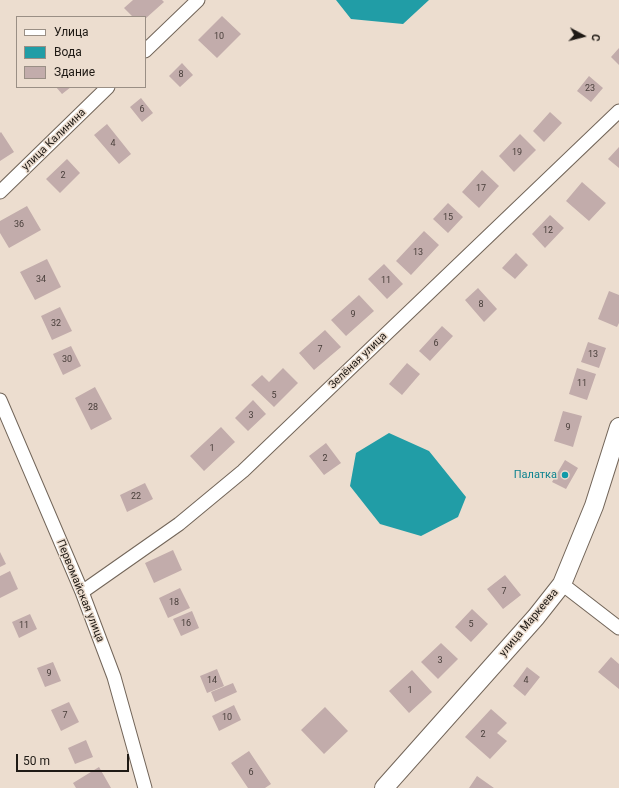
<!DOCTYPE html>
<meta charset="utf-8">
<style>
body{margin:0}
#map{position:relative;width:619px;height:788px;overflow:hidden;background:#ecddcf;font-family:Roboto,sans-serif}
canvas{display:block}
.legend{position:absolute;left:16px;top:16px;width:130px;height:72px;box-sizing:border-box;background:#ecddcf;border:1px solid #9a8f85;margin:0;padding:5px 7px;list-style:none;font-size:12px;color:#1f1a15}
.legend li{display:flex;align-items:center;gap:8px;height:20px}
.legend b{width:20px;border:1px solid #9a8f85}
.north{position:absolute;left:563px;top:16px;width:40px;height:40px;-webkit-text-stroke:3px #ecddcf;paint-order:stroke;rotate:97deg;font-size:11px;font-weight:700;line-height:16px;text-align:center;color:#1f1a15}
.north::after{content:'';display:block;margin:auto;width:14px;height:18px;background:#1f1a15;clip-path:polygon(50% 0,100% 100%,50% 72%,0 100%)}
.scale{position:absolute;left:16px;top:754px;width:113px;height:18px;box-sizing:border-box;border:2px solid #1f1a15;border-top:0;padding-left:5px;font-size:12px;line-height:14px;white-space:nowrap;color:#1f1a15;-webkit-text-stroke:3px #ecddcf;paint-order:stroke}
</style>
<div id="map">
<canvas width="619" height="788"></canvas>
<ul class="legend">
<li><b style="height:5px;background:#fff"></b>Улица</li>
<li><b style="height:11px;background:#219da6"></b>Вода</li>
<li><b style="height:11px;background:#c2acab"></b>Здание</li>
</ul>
<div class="north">С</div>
<div class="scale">50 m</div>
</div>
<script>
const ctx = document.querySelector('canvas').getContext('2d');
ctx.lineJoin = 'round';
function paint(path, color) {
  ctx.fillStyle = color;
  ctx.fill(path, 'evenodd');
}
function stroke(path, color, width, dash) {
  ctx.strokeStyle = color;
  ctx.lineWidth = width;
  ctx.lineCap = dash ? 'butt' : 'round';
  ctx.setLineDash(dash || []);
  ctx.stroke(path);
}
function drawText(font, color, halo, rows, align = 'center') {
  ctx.font = font + ' Roboto,sans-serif';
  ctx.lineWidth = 3;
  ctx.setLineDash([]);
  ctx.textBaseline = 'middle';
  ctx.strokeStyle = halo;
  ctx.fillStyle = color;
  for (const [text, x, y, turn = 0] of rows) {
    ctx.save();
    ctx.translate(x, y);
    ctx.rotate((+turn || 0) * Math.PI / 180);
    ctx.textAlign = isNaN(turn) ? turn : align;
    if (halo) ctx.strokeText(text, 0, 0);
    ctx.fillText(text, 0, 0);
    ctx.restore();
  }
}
const water = new Path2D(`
 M336,0h93l-26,24 -52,-5z
 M389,433l40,18 37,46 -8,20 -37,19 -41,-12 -30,-38 6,-33z`);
const building = new Path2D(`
 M133,0h29l2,2 -19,17v-2h-12l-9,-9z
 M222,16l19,18 -24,24 -19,-18z
 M619,48v17l-8,-8z
 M182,63l11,12 -13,12 -11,-11z
 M589,76l14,12 -12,14 -14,-11z
 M56,87h15l-9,7z
 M141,98l12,15 -11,9 -12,-15z
 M550,112l12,11 -18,19 -11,-11z
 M107,124l24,30 -12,10 -25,-29z
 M1,132l13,20 -14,9v-28z
 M520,134l16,16 -22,22 -15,-16z
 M619,147v21l-11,-9z
 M67,159l13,14 -20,20 -14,-14z
 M482,170l17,16 -20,22 -17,-16z
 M582,182l24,21 -17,18 -23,-20z
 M448,203l15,14 -15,16 -15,-14z
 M27,206l14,24 -32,18 -9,-15v-12z
 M550,215l14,13 -19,20 -13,-14z
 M424,231l15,14 -28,30 -15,-14z
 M516,253l12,12 -13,14 -13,-11z
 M47,259l14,28 -26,13 -15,-28z
 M384,264l19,20 -16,15 -19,-20z
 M478,288l19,21 -13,13 -19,-22z
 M609,291l10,4v28l-2,4 -19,-8z
 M359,295l15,16 -28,25 -15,-16z
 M60,307l12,24 -20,9 -11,-24z
 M442,326l11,10 -23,25 -11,-10z
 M325,330l16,17 -27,23 -15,-17z
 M588,342l18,6 -7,20 -18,-6z
 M71,346l10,20 -18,9 -10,-21z
 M407,363l13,11 -18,21 -13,-11z
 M283,368l15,15 -24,24 -23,-22 11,-10 7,7z
 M577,368l19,6 -9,26 -18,-6z
 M95,387l17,32 -21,11 -16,-32z
 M253,400l13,14 -18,17 -13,-13z
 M563,411l19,5 -9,31 -19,-6z
 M221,427l14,15 -31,29 -14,-15z
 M326,443l15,20 -17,12 -15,-19z
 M565,460l13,8 -12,21 -14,-7z
 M145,483l8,16 -26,13 -7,-17z
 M173,550l9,20 -28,13 -9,-20z
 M0,552l6,12 -6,3z
 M10,571l8,18 -18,9v-22z
 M505,575l16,20 -18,14 -16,-20z
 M180,588l10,20 -22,10 -9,-20z
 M472,609l16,15 -17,18 -16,-15z
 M192,611l7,17 -18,8 -8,-17z
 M30,614l7,15 -18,9 -7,-16z
 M441,643l17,16 -20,20 -17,-17z
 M611,657l8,7v25l-21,-17z
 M53,662l8,19 -16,6 -8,-19z
 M527,667l13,10 -15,19 -12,-10z
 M217,669l7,17 -17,7 -7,-17z
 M412,670l20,22 -23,21 -20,-22z
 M233,683l4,9 -22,10 -4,-10z
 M69,702l10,20 -18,9 -10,-21z
 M234,705l7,15 -22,11 -7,-15z
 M325,707l23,24 -24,23 -23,-24z
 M491,709l16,14 -10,10 10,8 -17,18 -25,-22z
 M86,740l7,17 -18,7 -7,-16z
 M249,751l22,33 -6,4h-17l-17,-25z
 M99,767l12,21h-35l-3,-5z
 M477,776l17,12h-25z`);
const street = new Path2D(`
 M145,51l53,-51
 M0,192l108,-105
 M0,400l82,192 32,85 31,111
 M562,584l57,44
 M82,592l97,-68 64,-53 376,-360`);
const secondary = new Path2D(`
 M384,788l152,-171 26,-33 32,-78 25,-79`);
const markers = [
 [565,475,4,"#0f9aa8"]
];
const numberNames = [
 ["10",219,37],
 ["8",181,75],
 ["23",590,89],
 ["6",142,110],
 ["4",113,144],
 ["19",517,153],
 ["2",63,176],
 ["17",481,189],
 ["15",448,218],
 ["36",19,225],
 ["12",548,231],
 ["13",418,253],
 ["34",41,280],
 ["11",386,281],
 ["8",481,305],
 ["9",353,315],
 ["32",56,324],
 ["6",436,344],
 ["7",320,350],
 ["13",593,355],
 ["30",67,360],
 ["11",582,384],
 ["5",274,396],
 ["28",93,408],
 ["3",251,416],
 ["9",568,428],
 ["1",212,449],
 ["2",325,459],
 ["22",136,497],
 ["7",504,592],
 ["18",174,603],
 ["16",186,624],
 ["5",471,625],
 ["11",24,626],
 ["3",440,661],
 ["9",49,674],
 ["14",212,681],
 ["4",526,681],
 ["1",410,691],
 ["7",65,716],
 ["10",227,718],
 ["2",483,735],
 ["6",251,773]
];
const streetNames = [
 ["улица Калинина",54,140,-44],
 ["Зелёная улица",358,361,-44],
 ["Первомайская улица",80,591,68],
 ["улица Маркеева",529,623,-50]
];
const cultureNames = [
 ["Палатка",557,475]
];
paint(water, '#219da6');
paint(building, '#c2acab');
stroke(street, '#726559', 15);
stroke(secondary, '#726559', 20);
stroke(street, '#fff', 13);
stroke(secondary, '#fff', 18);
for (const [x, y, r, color] of markers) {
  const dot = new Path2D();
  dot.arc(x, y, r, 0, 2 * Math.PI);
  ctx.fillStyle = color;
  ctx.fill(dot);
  stroke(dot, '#ecddcf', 1.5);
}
drawText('9px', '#483e3a', null, numberNames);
drawText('11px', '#1f1a15', '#ecddcf', streetNames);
drawText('11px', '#0d838f', '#ecddcf', cultureNames, 'right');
</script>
